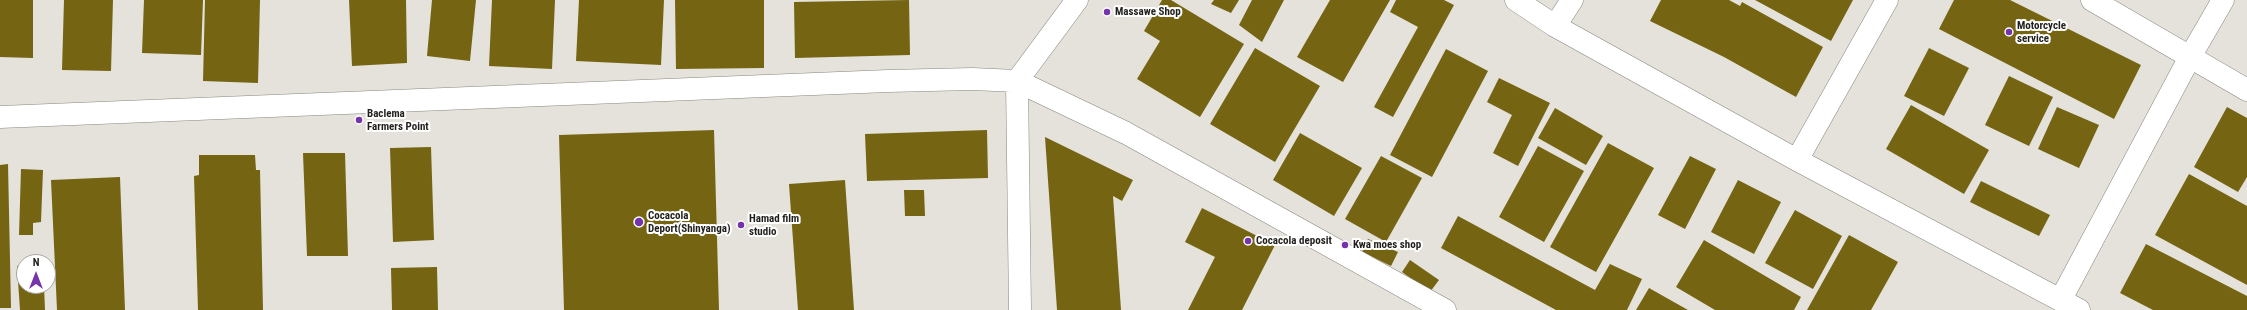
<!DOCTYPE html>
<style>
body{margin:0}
#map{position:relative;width:2247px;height:310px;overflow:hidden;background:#e4e2da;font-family:"Roboto Condensed",sans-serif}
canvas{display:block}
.north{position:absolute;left:16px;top:254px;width:40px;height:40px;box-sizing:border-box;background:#fff;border:1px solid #a6a5a4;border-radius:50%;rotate:0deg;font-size:11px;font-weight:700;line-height:16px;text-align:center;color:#201f1c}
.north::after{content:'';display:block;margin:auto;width:14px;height:18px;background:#7534a9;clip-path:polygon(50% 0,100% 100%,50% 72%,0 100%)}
</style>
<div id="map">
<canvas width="2247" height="310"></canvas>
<div class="north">N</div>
</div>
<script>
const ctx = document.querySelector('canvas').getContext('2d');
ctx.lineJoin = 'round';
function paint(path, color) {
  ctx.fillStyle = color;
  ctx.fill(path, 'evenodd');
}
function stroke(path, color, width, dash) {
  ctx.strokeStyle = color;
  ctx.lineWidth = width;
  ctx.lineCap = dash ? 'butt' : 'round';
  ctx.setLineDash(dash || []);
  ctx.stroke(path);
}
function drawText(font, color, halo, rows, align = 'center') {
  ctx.font = font + ' "Roboto Condensed",sans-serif';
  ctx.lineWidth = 4;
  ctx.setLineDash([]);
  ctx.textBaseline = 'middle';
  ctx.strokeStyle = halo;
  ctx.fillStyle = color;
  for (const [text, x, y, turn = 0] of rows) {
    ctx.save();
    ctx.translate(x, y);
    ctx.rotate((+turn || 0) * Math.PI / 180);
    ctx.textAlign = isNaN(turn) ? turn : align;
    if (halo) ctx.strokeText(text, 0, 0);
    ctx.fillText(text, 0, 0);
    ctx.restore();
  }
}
const building = new Path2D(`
 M0,0h33v58l-33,-1z
 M64,0h49l-2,71 -49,-1z
 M144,0h59l-2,55 -59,-2z
 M205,0h55l-2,83 -55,-2z
 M349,0h57l1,63 -55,3z
 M432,0h44l-6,61 -43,-5z
 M492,0h63l-3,69 -63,-3z
 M579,0h85l-3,65 -85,-4z
 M675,0h89v68l-88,1z
 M909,0l1,55 -115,3 -1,-56z
 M1162,0h9l73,44 -44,73 -63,-38 23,-38 -16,-10z
 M1214,0h25l-8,13 -20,-9z
 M1252,0h32l-22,42 -23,-17z
 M1330,0h60l-47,82 -46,-25z
 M1396,0h48l10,5 -61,112 -19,-10 44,-80 -28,-15z
 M1661,0h68l11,6 2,-4 81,45 -27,50 -72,-40 -74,-36z
 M1755,0h98l-22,41z
 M1954,0h56l131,65 -27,54 -175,-90z
 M1255,48l65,38 -45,76 -65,-38z
 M1929,48l40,20 -25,48 -40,-20z
 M1446,49l42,22 -56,106 -42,-22z
 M2009,76l44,21 -24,49 -44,-21z
 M1499,78l51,25 -32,63 -25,-13 19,-38 -25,-13z
 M1911,105l78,45 -25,44 -78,-45z
 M2057,107l42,18 -20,43 -41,-19z
 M2227,107l20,11v59l-9,15 -44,-25z
 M1555,108l48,28 -17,29 -48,-27z
 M714,130l5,180h-155l-5,-175z
 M987,130l1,48 -121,3 -2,-47z
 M1300,133l62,35 -28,48 -61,-36z
 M1045,137l88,43 -11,21 -9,-5 8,114h-64z
 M1608,143l46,25 -58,104 -46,-25z
 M1538,146l46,25 -40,71 -45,-25z
 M431,147l3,93 -41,2 -3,-94z
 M303,153h42l3,103h-41z
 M199,155h56l1,15h4l3,140h-65l-4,-134 5,-1z
 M1381,156l41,22 -36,64 -41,-23z
 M1690,156l26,13 -31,60 -27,-14z
 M8,164l3,144h-11v-143z
 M21,169l22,1 -2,52 -8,1v12h-14z
 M2189,174l58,32v79l-92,-50z
 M120,177l5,133h-68l-6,-130z
 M845,180l9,130h-56l-9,-126z
 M1738,180l43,22 -27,52 -43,-22z
 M1981,181l69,34 -11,21 -69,-34z
 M904,190h20l1,26h-20z
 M1202,208l73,37 -33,65h-54l27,-53 -30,-15z
 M1795,210l47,26 -29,53 -48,-26z
 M1458,216l137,74 15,-26 32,15 -15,31h-71l-115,-62z
 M1849,235l49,27 -27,48h-64z
 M1368,239l30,13 -7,14 -29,-14z
 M1704,240l97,57 -7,13h-79l-39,-23z
 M2146,244l101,52v14h-94l-33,-17z
 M1410,260l29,20 -9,12 -28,-20z
 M24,265v21h20l1,24h-25l-3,-44z
 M437,267l1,43h-46l-1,-42z
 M1649,288l39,22h-52z`);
const minor = new Path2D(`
 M1516,0l39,26 242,134 282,150
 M2092,0l155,90
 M1555,26l17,-26
 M0,117l888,-36 84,-2 45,2 109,52 319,177
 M1797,160l90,-160
 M2061,299l129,-242 33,-57
 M1020,310l-3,-229 60,-81`);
const markers = [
 [1107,12,4,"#7534a9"],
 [2009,32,4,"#7534a9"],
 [359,120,4,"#7534a9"],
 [639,222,5,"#7534a9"],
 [741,225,4,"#7534a9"],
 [1248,241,4,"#7534a9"],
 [1345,245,4,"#7534a9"]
];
const poiNames = [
 ["Massawe Shop",1115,12],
 ["Motorcycle",2017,26],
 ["service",2017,39],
 ["Baclema",367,114],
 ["Farmers Point",367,127],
 ["Cocacola",648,216],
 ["Deport(Shinyanga)",648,229],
 ["Hamad film",749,219],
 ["studio",749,232],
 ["Cocacola deposit",1256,241],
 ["Kwa moes shop",1353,245]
];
paint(building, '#756412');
stroke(minor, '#88877f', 23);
stroke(minor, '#fff', 22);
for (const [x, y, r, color] of markers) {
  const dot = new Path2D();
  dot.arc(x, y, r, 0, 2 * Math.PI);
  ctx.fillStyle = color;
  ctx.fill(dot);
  stroke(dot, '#fff', 1.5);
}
drawText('bold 11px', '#201f1c', '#fff', poiNames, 'left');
</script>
